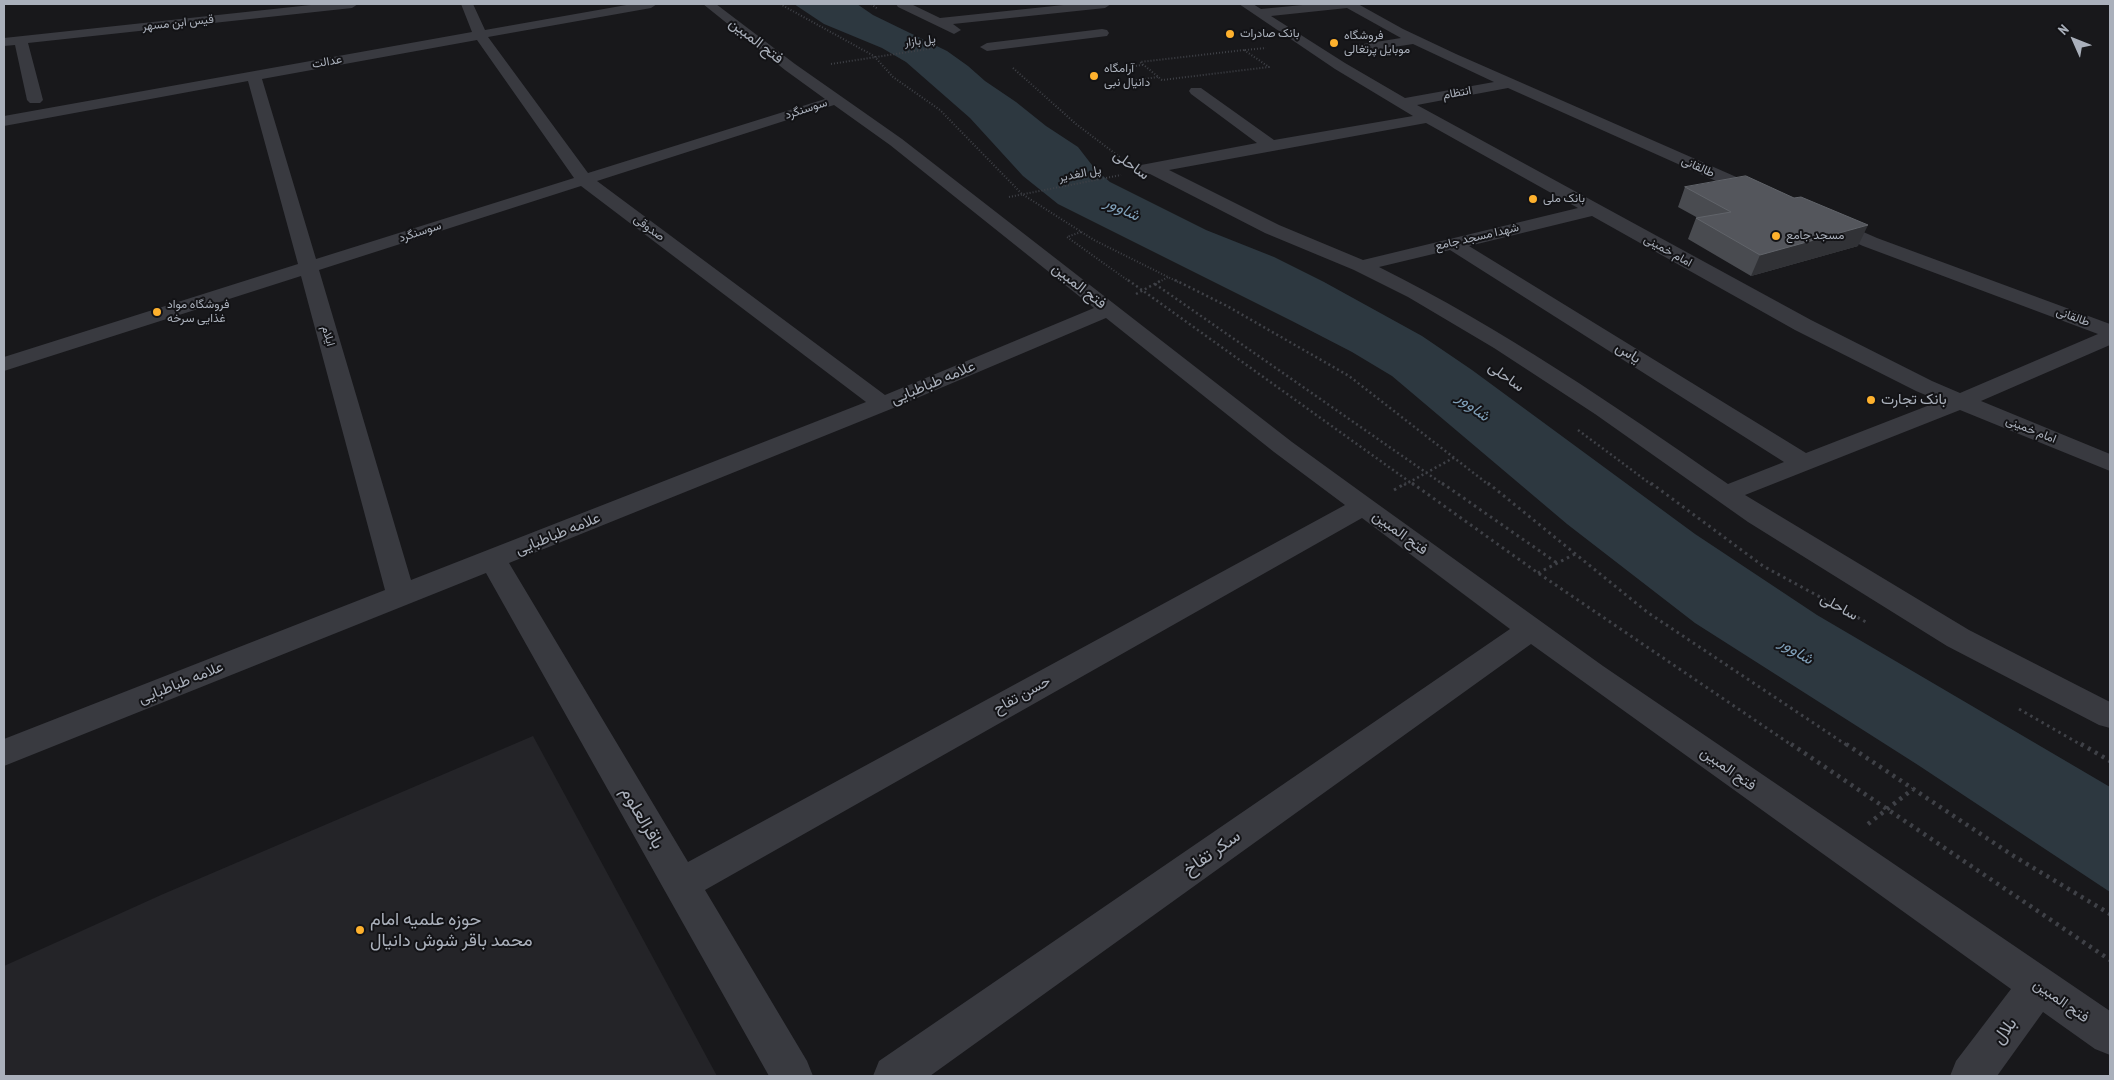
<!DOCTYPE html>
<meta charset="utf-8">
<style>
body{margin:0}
#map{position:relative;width:2114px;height:1080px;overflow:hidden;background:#18181b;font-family:"PT Sans Narrow",sans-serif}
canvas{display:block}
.frame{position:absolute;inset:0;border:5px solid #aab0bb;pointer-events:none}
.north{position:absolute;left:2049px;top:15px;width:50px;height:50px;-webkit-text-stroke:4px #131316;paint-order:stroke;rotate:314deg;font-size:14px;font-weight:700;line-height:20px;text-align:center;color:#aab0bb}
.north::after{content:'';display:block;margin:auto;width:18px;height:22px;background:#aab0bb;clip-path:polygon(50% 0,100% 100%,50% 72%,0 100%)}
</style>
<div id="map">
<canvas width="2114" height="1080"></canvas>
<div class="frame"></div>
<div class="north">N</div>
</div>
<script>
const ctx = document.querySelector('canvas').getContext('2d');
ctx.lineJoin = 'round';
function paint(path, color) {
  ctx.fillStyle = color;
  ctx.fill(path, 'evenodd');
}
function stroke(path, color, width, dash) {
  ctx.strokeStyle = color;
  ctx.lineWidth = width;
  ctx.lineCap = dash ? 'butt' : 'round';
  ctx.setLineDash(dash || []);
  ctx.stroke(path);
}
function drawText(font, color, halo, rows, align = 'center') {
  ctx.font = font + ' "PT Sans Narrow",Vazirmatn,sans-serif';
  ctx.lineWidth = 4;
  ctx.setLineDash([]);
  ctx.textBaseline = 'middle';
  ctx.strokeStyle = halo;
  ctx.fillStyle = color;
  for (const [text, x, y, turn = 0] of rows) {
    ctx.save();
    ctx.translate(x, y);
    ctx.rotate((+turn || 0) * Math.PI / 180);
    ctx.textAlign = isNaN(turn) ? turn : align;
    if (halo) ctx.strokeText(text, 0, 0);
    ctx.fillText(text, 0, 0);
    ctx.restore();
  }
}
const built = new Path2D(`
 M533,736l184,340h-713v-110l157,-71z`);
const water = new Path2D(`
 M794,4h63l16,11 74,36 21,15 17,15 31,21 30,24 32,21 17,22 15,13 96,48 68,27 50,25 98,54 50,34 223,164 122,81 293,172v105l-192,-127 -223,-142 -128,-99 -175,-148 -40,-24 -60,-31 -234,-117 -35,-28 -53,-58 -64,-56 -24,-14 -58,-24z`);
const pathFar3 = new Path2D(`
 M780,4l94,52 19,21 47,33 82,84 72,46 84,42
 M871,4l7,5
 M1244,50l25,17 -107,13 -22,-18z
 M1245,50l21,-2
 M831,64l103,-16
 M1013,68l63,56 45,34
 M1115,68l28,-3
 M1130,81l28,-4
 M1009,197l112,-22
 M1081,232l-14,5 63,45
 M1159,282l9,-5`);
const pathFar2 = new Path2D(`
 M1128,280l286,205
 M1175,280l52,26 122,70 140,109
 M1155,284l289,201
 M1136,294l26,-14
 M1578,430l74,55
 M1404,485l51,-28`);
const pathFar1 = new Path2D(`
 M1412,483l126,90 255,173
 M1442,483l115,80
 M1488,483l159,129 201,134
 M1651,483l112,83 103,56
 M1394,490l12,-7
 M1538,573l37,-19
 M2019,709l64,37`);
const path = new Path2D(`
 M1791,744l319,216
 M1846,744l166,111 98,59
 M2081,744l29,17
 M1868,824l45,-35`);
const minor = new Path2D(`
 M320,4h38l-6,4 -324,35 15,57 -3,3h-10l-3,-3 -12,-55 -11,1v-8z
 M461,4h12l12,26 147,-26h25l-6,4 -163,29 100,136 237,-74 -40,-29 -82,-66h13l79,60 107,75 390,303 80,58 231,166 507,345v44l-15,-6 -52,-37 -46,64h-47l6,-15 55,-72 -480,-345 -601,432h-57l6,-15 631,-432 -148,-111 -657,372 102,171 6,15h-44l-283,-503 -482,193v-27l381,-149 -84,-314 -297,95v-14l294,-93 -50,-183 -244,45v-10l468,-84zM477,40l97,138 -258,81 -54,-180zM834,105l56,40 204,163 -209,87 -288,-214zM581,186l285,216 -455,178 -92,-310zM1106,318l168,134 71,53 -657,357 -179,-299 382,-154z
 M896,4h15l29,14 133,-14h38l-6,4 -152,16 8,6 -7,4 -56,-27z
 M1239,4h14l8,5 52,-5h45l45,25 53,25 310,136 3,4 -3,4 -6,1 -6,-1 -246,-110 -91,17 394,215 121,61 28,12 138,-59 -235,-88 -41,-18 -2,-4 2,-4 7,-2 7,2 41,18 233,86v21l-129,56 129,53v17l-150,-61 -215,85 224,135 141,72v26l-11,-3 -152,-79 -199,-124 -153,-108 -101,-66 -86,-51 -54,-27 -89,-37 -115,-59 -9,-1 -3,-4 3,-4 116,-22 -66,-49 -2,-3 2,-3h10l73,52 139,-24 -78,-47zM1347,8l54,30 -44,7 -2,3 2,3 5,1 51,-8 81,38 -89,16 -60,-35 -74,-47zM1426,123l152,85 -215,52 -84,-35 -110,-55zM1592,216l203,114 121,61 24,10 -134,52 -337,-207zM1450,250l334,212 -56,22c-113,-78 -226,-156 -349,-217z
 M1102,29l5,1 2,3 -2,3 -120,15 -7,-4 7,-4z`);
const wall = new Path2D(`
 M1685,187l173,59 -107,30 -63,-37 8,-21h2l-20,-11z`);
const shadedWall = new Path2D(`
 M1868,225l-10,21 -107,30 9,-21z`);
const building = new Path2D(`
 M1746,176l48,22 7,-1 67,28 -108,30 -64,-37 35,-6 -46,-25z`);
const markers = [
 [1230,34,5,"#feb12d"],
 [1334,43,5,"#feb12d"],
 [1094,76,5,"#feb12d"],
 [1533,199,5,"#feb12d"],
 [1776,236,5,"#feb12d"],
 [157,312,5,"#feb12d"],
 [1871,400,5,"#feb12d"],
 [360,930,5,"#feb12d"]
];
const farStreetnames = [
 ["قیس ابن مسهر",178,23,-6],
 ["پل بازار",920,41,-7],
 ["عدالت",327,62,-10],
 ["انتظام",1457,93,-10],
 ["سوسنگرد",806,109,-18],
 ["طالقانی",1698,167,24],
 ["پل الغدیر",1080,174,-11],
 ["صدوقی",649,228,37],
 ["سوسنگرد",420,232,-18],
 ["شهدا مسجد جامع",1477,237,-13],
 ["امام خمینی",1668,251,29],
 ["طالقانی",2073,317,20],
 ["ایلام",328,336,74],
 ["امام خمینی",2031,430,22]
];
const farPoinames = [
 ["بانک صادرات",1240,34],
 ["فروشگاه",1344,36],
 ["موبایل پرتغالی",1344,50],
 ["آرامگاه",1104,69],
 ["دانیال نبی",1104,83],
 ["بانک ملی",1543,199],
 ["مسجد جامع",1786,236],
 ["فروشگاه مواد",167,305],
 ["غذایی سرخه",167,319]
];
const streetNames = [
 ["فتح المبین",756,41,38],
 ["ساحلی",1131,165,36],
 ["فتح المبین",1079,286,38],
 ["یاس",1628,353,32],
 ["ساحلی",1506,377,36],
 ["علامه طباطبایی",933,383,-23],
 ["فتح المبین",1400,533,36],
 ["علامه طباطبایی",558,534,-22],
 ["ساحلی",1839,607,29],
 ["علامه طباطبایی",181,683,-22],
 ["حسن تفاح",1022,695,-29],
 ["فتح المبین",1728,769,35],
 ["فتح المبین",2061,1001,35]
];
const poiNames = [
 ["بانک تجارت",1881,400]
];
const waterNames = [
 ["شاوور",1122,209,26],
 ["شاوور",1473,407,38],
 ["شاوور",1796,651,33]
];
const nearStreetnames = [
 ["باقرالعلوم",642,818,60],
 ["سکر تفاخ",1212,853,-35],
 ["بلال",2005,1031,-53]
];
const nearPoinames = [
 ["حوزه علمیه امام",370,920],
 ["محمد باقر شوش دانیال",370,941]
];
paint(built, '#242428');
paint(water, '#2d3840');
stroke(pathFar3, '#3f4147', 2, [1, 2]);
stroke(pathFar2, '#3f4147', 2.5, [2, 3]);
stroke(pathFar1, '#3f4147', 3, [2.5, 4]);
stroke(path, '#3f4147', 4.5, [3, 5]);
paint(minor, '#393a40');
paint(wall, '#494b50');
paint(shadedWall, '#313236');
paint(building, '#54565c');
stroke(building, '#61646a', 1);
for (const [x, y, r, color] of markers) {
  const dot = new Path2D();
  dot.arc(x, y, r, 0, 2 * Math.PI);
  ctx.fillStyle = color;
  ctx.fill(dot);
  stroke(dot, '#131316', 2);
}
drawText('12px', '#aab0bb', '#131316', farStreetnames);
drawText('12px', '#aab0bb', '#131316', farPoinames, 'left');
drawText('15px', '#aab0bb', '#131316', streetNames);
drawText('15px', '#aab0bb', '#131316', poiNames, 'left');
drawText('italic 16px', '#7f9fb8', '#131316', waterNames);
drawText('18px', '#aab0bb', '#131316', nearStreetnames);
drawText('18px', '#aab0bb', '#131316', nearPoinames, 'left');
</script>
